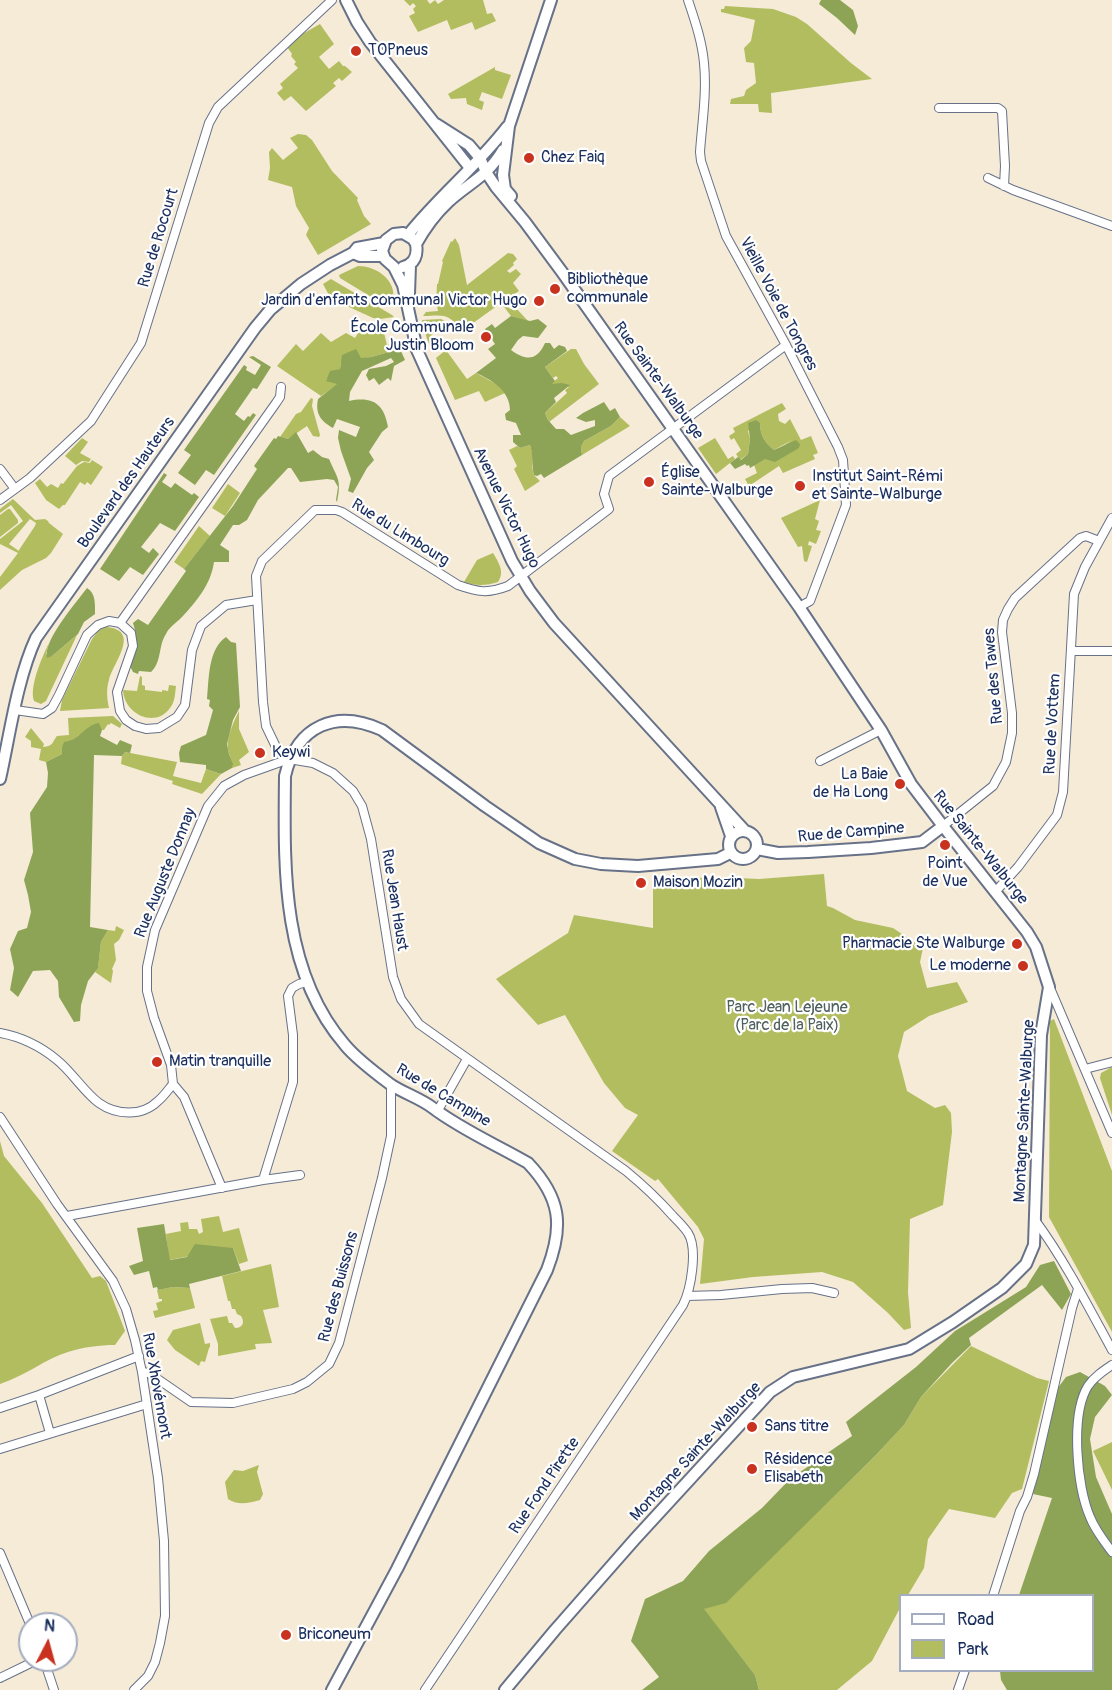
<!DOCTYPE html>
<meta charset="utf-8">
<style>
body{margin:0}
#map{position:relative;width:1112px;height:1690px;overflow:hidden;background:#f5ebd7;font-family:Pangolin,sans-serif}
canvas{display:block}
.legend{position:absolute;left:899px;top:1594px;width:195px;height:78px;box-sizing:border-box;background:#fff;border:2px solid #a4acbf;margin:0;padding:8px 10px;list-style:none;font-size:18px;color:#1b2f5e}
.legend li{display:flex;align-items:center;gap:12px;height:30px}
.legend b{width:30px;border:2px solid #a4acbf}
.north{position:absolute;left:18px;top:1612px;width:60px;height:60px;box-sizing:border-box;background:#fff;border:2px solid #a4acbf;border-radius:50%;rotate:6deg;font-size:16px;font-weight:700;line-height:24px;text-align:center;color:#1b2f5e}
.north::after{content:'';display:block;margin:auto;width:21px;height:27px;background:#c8321e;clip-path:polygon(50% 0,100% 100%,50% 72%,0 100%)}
</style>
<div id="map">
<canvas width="1112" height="1690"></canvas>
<ul class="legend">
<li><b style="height:8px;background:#fff"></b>Road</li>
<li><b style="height:16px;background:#b2bd5f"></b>Park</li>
</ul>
<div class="north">N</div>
</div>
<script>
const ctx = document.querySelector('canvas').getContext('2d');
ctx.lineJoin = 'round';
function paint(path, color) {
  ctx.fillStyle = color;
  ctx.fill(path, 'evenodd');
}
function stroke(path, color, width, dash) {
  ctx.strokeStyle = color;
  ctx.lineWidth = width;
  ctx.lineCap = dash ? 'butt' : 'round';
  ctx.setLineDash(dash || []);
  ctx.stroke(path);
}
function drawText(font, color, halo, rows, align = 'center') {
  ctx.font = font + ' Pangolin,sans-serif';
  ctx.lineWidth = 4.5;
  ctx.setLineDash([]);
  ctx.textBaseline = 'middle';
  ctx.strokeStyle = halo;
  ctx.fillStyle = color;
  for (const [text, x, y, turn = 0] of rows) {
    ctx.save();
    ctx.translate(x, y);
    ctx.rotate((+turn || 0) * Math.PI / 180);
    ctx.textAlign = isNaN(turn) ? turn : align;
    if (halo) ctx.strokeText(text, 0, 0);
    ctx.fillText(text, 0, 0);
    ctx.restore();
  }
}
const green = new Path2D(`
 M404,0h23l3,4 5,-4 3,4 6,-4h39l4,14 5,-1 4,8 -21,9 -3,-8 -21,8 -4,-10 -29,12 -9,-16 6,-3 -2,-4 3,-3 -3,-3 -3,3z
 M725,6l48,3 23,8 11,7 44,39 21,16 -101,14 1,20 -13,-1 -1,-8h-28l1,-5 13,-3 2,-6 10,-7 -2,-20 -8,-1 -2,-14 7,-7 4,-21 -34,-8v-3h3z
 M320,24l14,20 -15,13 10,12 10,-8 4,5h2l7,6 -10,9 -3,-3 -6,5 3,3 -30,25 -15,-15 -7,5 -7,-8 6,-5 -3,-4 18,-16 -4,-4 2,-2 -5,-6 1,-2 -5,-7 12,-11z
 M495,67v3l16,5 -9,24 -20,-7 -3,8 5,2 -2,8 -15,-6 -1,-6 -15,1 -3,-5z
 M298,134l8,1 6,5 20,31 26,27 -1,2 7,16 7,8 -53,31 -12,-20 3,-7 -13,-22 -4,-19 -24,-7 2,-12 -1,-16 3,-4 11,12 15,-12 -8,-10z
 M455,238l4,7 8,40 41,-32 5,1 4,5 -4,4 1,2 -7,6 3,2 6,-4 5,5 -8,9 6,8 -15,10 6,8 5,-2 13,14 -17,-5 -10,-13 -39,28c-13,-18 -18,-16 -39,-15l3,-4 12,-1 -1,-5h-1l1,-22h1l5,-22 -1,-1 9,-20 1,1z
 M358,266c21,0 43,18 33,40h-5l-46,-28 -1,-3z
 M331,279l61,36 2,2 -14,2 -7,-1 -37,-17 -6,-4 -7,-13z
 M441,319l4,2 8,8 -5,3 -5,-6 -12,9 6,9 -6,4 -4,-9 -5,-19z
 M366,325h16l5,20 5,-1 2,3 6,-2v4l-29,8 -30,5 -1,7 -14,11 12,4 -17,12 -44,-30 19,-22 7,7 18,-18 10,9 15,-9 9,5 6,-10z
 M571,349h5l8,15 15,20 -50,38 -4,-9 22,-20 -2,-3 4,-3 -18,-3 7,-6 -2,-2 -3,2 -8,-11z
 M446,350l21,29 9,-6 22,12 7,8 -20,9 -6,-11 -24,9 -19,-42z
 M311,398l2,1 -1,7 8,29 -1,2 -6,-1 -6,-10 -19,13 -8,-2 16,-23 5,-2z
 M782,403l4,6 -8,5 1,7 6,3 5,-5 11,21 10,-4 7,17 -5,2 2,4 -32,14 -4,-7 -30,20 -4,-7 12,-6 -3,-8 38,-25 -18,10c-9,-7 -14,-15 -14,-27l-12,8 2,8 -2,15 -8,6 -4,-6 5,-4 -7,-12 -3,2 -2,-4 6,-4 -2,-4z
 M620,417l10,9 -48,29 -1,-8 3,-6 27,-15z
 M82,438l6,4 -8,11 11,6 -2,3 -7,-1 -6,4 -11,-9z
 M715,438l13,21 5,-3 2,3 -19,15 -18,-26z
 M530,445l3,11 -1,11 2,8 6,6 -15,10 -11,-22 3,-3 -8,-16 8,-4 3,2z
 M92,460l11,7 -12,18 -4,-3 -2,3 -5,-3 -15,23h-2l-4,4 -13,-9 -11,-17 5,-4 7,8 4,-3 7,4 3,-5 2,1 14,-18 7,-4 6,1z
 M228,484l12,9 -15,23 -13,-8z
 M13,499l22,21 10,-1 3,2 1,2 14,11 -12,19 -5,5 -24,12 -22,20v-13l18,-24 -18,-9v-5l23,-18 -12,-16 -11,8v-4zM30,519l6,4 -1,3 -16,24v1l-10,-7z
 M820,500l-5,19 4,2 -3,9 5,1 -5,13 -7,-3 -1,4 4,1 -5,16 -3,-1 -2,-15 -4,1 -17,-29z
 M8,509h2l8,11v3l-18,14v-22z
 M199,526l11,10 -26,33 -10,-7z
 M493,553c6,10 12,19 5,29 -12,4 -23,4 -34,0l13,-22z
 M106,627c36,3 7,36 3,53 -3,9 -2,19 0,28l-49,3 2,-11 30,-61 7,-9z
 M77,635l-31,66 -5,3 -7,-3c-5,-14 8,-44 15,-58l-3,11 6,2z
 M140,676l2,1v8l3,1v4l17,2v-2l6,1 1,-6 7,1c-1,8 -1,16 -6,22 -15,21 -46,6 -47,-18l14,1z
 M239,711v18l10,23 -10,8 2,5 -9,3c1,-7 -3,-12 -4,-19 -2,-11 6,-28 11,-38z
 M113,716l9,8 -2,4 -9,-5 -2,2 -1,-1 -4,6 -16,-1 -26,18v7l-16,8 -7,-2 2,-11 -10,-2v-6l-6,-4 6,-9 13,16 -1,3c11,-1 9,-5 14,-11l12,-1 -1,-17z
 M125,752l52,10 -4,14 28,7 5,-14 15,5 -19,20 -30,-10 1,-3 -52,-17 1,-8z
 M824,874l3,32 6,2 22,12 38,8 30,20 -3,14 7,26 30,-6 11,20 -39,14 -25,16 -6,24 9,35 28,17 10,-3 6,8 1,19 -9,73 -33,14 -2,73 3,36 -7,2 -16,-17 -35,-31 -31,-10 -69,5 -53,7 4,-45 -6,-12 -40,-48 -3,2 -43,-30 26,-36 -13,-7 -21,-25 -39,-68 -27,10 -42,-46 72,-46 6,-18 79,13v-48l63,-3 43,2z
 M116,926l8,4 -5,10 -5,4 2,16 -4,9 1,2 -2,12 -16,-11 3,-5 3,-25 7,-12 7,1z
 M1054,1019l58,152v161l-63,-115 1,-196z
 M1112,1067v48l-12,-37 1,-5z
 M0,1141l4,15 38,47 50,75 8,-2 6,5 19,50 -10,14c-16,0 -31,2 -47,7 -23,7 -43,24 -68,32z
 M219,1216l4,16 16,-4 9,33 -9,3 -6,-16 -64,12 -3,-26 15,-3 -1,-8 8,-1 1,7h8l2,5 4,-2 -2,-13z
 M271,1264l8,43 -16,3 9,33 -17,1 1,5 -38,7v-12l-8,-25 17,-3 2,7h3l3,5c8,0 10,-6 6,-12l-4,-2 -2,-5h-3l-2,-8h-2l-6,-25z
 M173,1287l17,1 5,20 -40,10 -2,-7 5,-1 -2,-7 6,-2v-2h-3l-2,-9z
 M200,1323l5,21 5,-1v4l-1,1 -4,14 -4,-1 -2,5 -24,-16 -8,-10 6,-10z
 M971,1346l66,32 12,3 -27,108 -10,4 -17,25 -46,-9 -21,30 -4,29 -16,27 -8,1v12l-28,53 -35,29h-78l-4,-15 -52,-66 23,-7 150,-147 28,-30 17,-28z
 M1112,1442v48l-19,-39z
 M259,1465l-2,7 6,22 -3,6c-11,3 -22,6 -32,-1l-3,-17 9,-12 9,1z`);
const forest = new Path2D(`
 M821,0h19l13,10 5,16 -3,9 -18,-17 -18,-14z
 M511,316l19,5 8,-2 9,7 -9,12 -15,-2 -5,4 -7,10c15,11 26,11 34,-7h5l4,6 5,-4 6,2 2,4 -22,16 10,14 -3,3 10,-1 8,2 -16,13 2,4 -11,11 3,7 8,9h8l7,6 24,-9v-6l-9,2 -10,-4 7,-5 21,-11 6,9 5,-3 5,9 -9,9 -27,15 -3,6 1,8 -38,23 -3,-4 -4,2 -3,-1c-3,-12 0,-18 -4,-30l-10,3 -7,-6v-7h8l-5,-12 -10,-3 -1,-6 5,-4c0,-19 -18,-30 -34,-37l20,-15 -8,-9 7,-5 -10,-15 7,-5 3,4z
 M356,349l5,9 10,-1 29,-8 5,11 -11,6 -3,15 -3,-3 -9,7 -5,-7 -5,3 -3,-6 3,-6 17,-3 8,-4 -3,-4 -29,13 -12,21 -1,9c24,-5 35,3 39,26l-6,5 -13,20 5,8 -7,8 -14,25 -5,-2 3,-12 -10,-28 -3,-13 1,-8 17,7 4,-10 -23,-8 -4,9c-12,-7 -18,-14 -15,-29l19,-15 -11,-3 4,-10 10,-2 2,-14z
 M253,356l18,11 -14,22 -4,-1 -18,26 9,7 4,-5 2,1 3,-4 3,2 -42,60 -8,-5 -11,15 -17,-12 13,-18 -7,-5 60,-85 3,2 -1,3 9,5 6,-10 -12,-8z
 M756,420l4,3c0,12 5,20 14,27l22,-10 4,4 -1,4 -24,14 -10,-3 -15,9 -1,-3 -2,1 -2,-2 -10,5 -5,-6 8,-6 3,3 7,-6 2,-15 -2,-16z
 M296,432l12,21 5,-3 9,7 7,2c8,19 13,20 8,43l-1,-2 2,-13 -4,-7 -7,-1 -27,3 -9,-14h-3l-30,32 -11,20 -8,5h-6l-13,20 9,6v11h-15c-3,22 -17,39 -32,55 -6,6 -13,10 -16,17 -8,12 -4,28 -15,38l-12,-1 -1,3 -5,-2 -3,-6c6,-15 8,-28 3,-43l5,-4 10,6 38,-54 -2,-2 49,-63 24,-37 -3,-3 20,-28 2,1 2,-3 10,3z
 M164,473l3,2 -5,7 9,6 4,-5 17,12 2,-2 5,4 -24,34 -15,-8 -19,24 8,6 4,-5 6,6 -16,21 -13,-8 -11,14 -19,-12z
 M87,588c9,5 8,17 8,26l-11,8 -6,12 -26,22 -5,2c-4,-18 29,-55 40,-70z
 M226,637l5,5 5,1 4,64 -7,13 -6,24 2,10 4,10 -1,4 -11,6 -15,-5v-4l-26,-3 -1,-9 2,-7 25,-11 7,-25 -4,-4 1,-6 -3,-1c2,-20 1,-50 19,-62z
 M99,723l3,7 -2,6 17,9 3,-5 12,5 -2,8 -5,-1 -3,4 -28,-1 -4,172 18,3 -7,12 -3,26 -10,13 -7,24 -1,16 -6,1 -15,-25 -1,-16 -8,-11 -17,1 -15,26 -8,-7 4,-22 -4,-19 8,-18 9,-3 4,-16 -3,-17 -4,-15 9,-28 -3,-39 17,-26 1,-14 -2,-11 16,-8v-7l2,-5c16,-2 21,-17 35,-19z
 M164,1224l6,36 17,-3 8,-13 38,4 8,23 -52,13 1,4 -17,-1 -15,3 -1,-3 -4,1 -4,-17 -15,4 -5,-9 14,-5 -6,-33z
 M1054,1261l17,33 -9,16 -20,-25 -73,53 2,7 -19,18 -31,34 -17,28 -28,30 -150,148 -22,6 51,66 4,15h-117l17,-13 -28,-36 14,-42 38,-18 26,-30 53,-43 28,-29 62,-43 -6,-14 70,-55 39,-36 71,-44 14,-22z
 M1080,1372l25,14 7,9 -17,22 -5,22 6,38 16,37v176h-105l-6,-10 -1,-9 92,-1v-74l-73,-1 33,-97 -19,-4 24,-105 9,-12z`);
const street = new Path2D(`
 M688,0c7,21 14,41 16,63 3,30 -2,60 -4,89l1,9 25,75 60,109 52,102 5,13 3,45 -36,96 -11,6
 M939,108h59l4,3 3,55 -1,20
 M988,178l25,12 99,36
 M0,469l15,20 -15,11
 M15,489l15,-11 61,-57 50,-78 68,-220 9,-16 114,-107
 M120,623l156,-220 4,-6 1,-10
 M1071,651h41
 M15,710l28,4 9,-6 7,-13 28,-60 11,-10 11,-4 11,2 11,10 2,13 -16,46 3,19 6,9 9,6 11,3 13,-1 18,-11 8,-12 7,-55 9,-24 25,-21 31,-5
 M289,759l-11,-8 -12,-25 -3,-24 -7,-126 6,-15 53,-51h21l6,2 116,73c20,7 29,9 50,1l101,-77 -5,-15 5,-18 177,-131
 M820,761l61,-31
 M943,826l50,-40 13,-24 6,-29v-20l-10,-81 1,-12 5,-11 7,-11 65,-60 6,-2 13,5
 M996,891l22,-24 39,-52 6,-23 11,-198 11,-27 27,-49
 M1050,988l62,145
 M0,1033c22,4 40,13 57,27 15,12 27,32 42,43 17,12 43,14 59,-2 6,-5 10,-11 15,-17l-2,-19 -17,-47 -7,-27v-24l8,-37 53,-124 16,-20 20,-11 45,-16 24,4 20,10 20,18 9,15 9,33 22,138 8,22 18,25 207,147c17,14 32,28 47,45 5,5 11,11 15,17 10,16 3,56 -5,72l-258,385
 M1085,1069l27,-7
 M173,1084l11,13 38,91
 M437,1112l30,-53
 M0,1117l57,87 56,77 13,28 9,31 7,32 16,106 6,63 1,75 -5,27 -5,19 -7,14 -14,14
 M263,1180l30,-98v-47l-5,-39 4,-8 7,-4 8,-2
 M67,1216l196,-36 37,-5
 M1035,1220c30,41 53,86 77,130
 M687,1296l34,-1 61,-6 30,-1 22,5
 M1112,1365c-9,6 -18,12 -24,21 -18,29 -11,101 2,131 5,13 14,24 22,35
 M142,1372l7,1 42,29 42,1 60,-14 14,-7 22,-18 10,-21 43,-165 9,-42v-52
 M39,1395l11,38
 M0,1408l39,-13 100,-39
 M0,1449l147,-45
 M0,1553l30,71
 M993,1596l27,-85 7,-14 7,-23 38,-166 6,-19
 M44,1660l10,30
 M0,1678l37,-18
 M958,1690l7,-20`);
const secondary = new Path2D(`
 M346,0l11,22 13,20 100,126
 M436,124l33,21 11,13 6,14 10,15 29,35 37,50 237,335 82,123 30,54 32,42 84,106 9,15 13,40 -8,48 -7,210 -8,19 -24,24 -49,34 -44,27 -116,28 -23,15 -135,147 -80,91 -50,60
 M511,196l-6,-7 -2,-14 6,-49 42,-126
 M408,235c30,-38 69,-69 99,-108
 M416,244l-3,-5 -10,-6 -9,1 -8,6 -4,11 3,8 9,8 9,18 14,65 95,211 18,30 24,32 191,208
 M416,244c9,-16 19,-30 32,-42 22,-20 39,-25 55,-52
 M353,253l7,3h24
 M403,267c12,-3 15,-12 13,-23
 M409,294l1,-29
 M0,779c10,-45 17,-100 36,-141l219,-310 15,-18 31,-26 29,-19 23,-12 4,-5 27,-5
 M721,807l10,29
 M729 845a14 14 0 1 1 28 0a14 14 0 1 1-28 0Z
 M757,849l21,4 30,-1 63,-4 51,-6 21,-16
 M332,1690l65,-121 150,-299c17,-44 14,-72 -19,-107 -31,-18 -66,-33 -95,-55 -13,-10 -30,-15 -43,-24 -12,-9 -36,-28 -45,-39 -64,-74 -61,-177 -60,-269 12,-51 51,-67 97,-46l103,76 54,37 36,16 26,5 37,2 80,-7 12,-6`);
const markers = [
 [356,51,6,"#c8321e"],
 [529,158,6,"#c8321e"],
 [555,289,6,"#c8321e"],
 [539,301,6,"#c8321e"],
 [486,337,6,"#c8321e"],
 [649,482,6,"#c8321e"],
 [800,486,6,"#c8321e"],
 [260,753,6,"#c8321e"],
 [900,784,6,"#c8321e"],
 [945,845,6,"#c8321e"],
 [641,883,6,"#c8321e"],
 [1017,944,6,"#c8321e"],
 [1023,966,6,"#c8321e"],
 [157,1062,6,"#c8321e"],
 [752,1427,6,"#c8321e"],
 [752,1469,6,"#c8321e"],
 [286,1635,6,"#c8321e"]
];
const poiNames = [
 ["TOPneus",368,51],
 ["Chez Faiq",541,158],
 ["Bibliothèque",567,280],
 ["communale",567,298],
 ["Jardin d'enfants communal Victor Hugo",527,301,"right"],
 ["École Communale",474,328,"right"],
 ["Justin Bloom",474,346,"right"],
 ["Église",661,473],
 ["Sainte-Walburge",661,491],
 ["Institut Saint-Rémi",812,477],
 ["et Sainte-Walburge",812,495],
 ["Keywi",272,753],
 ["La Baie",888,775,"right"],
 ["de Ha Long",888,793,"right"],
 ["Point",945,864,"center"],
 ["de Vue",945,882,"center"],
 ["Maison Mozin",653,883],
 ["Pharmacie Ste Walburge",1005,944,"right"],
 ["Le moderne",1011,966,"right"],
 ["Matin tranquille",169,1062],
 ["Sans titre",764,1427],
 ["Résidence",764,1460],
 ["Elisabeth",764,1478],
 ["Briconeum",298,1635]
];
const streetNames = [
 ["Rue de Rocourt",159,238,-73],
 ["Vieille Voie de Tongres",778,304,62],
 ["Rue Sainte-Walburge",658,381,54],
 ["Boulevard des Hauteurs",127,483,-55],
 ["Avenue Victor Hugo",506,508,64],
 ["Rue du Limbourg",400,533,32],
 ["Rue des Tawes",994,676,-95],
 ["Rue de Vottem",1053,724,-87],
 ["Rue de Campine",851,833,-5],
 ["Rue Sainte-Walburge",980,848,51],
 ["Rue Auguste Donnay",166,873,-68],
 ["Rue Jean Haust",394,900,81],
 ["Rue de Campine",443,1096,31],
 ["Montagne Sainte-Walburge",1025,1111,-87],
 ["Rue des Buissons",339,1287,-75],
 ["Rue Xhovémont",156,1386,80],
 ["Montagne Sainte-Walburge",696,1452,-47],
 ["Rue Fond Pirette",545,1486,-56]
];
const parkNames = [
 ["Parc Jean Lejeune",787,1008],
 ["(Parc de la Paix)",787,1026]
];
paint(green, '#b2bd5f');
paint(forest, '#8da456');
stroke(street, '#677188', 10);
stroke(secondary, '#677188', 14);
stroke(street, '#fff', 8);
stroke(secondary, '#fff', 10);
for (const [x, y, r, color] of markers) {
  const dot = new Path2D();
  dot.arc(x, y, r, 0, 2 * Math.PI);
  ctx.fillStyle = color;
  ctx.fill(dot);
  stroke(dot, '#fff', 2);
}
drawText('16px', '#1b2f5e', '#fff', poiNames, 'left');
drawText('16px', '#1b2f5e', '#fff', streetNames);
drawText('16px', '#50615e', '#fff', parkNames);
</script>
